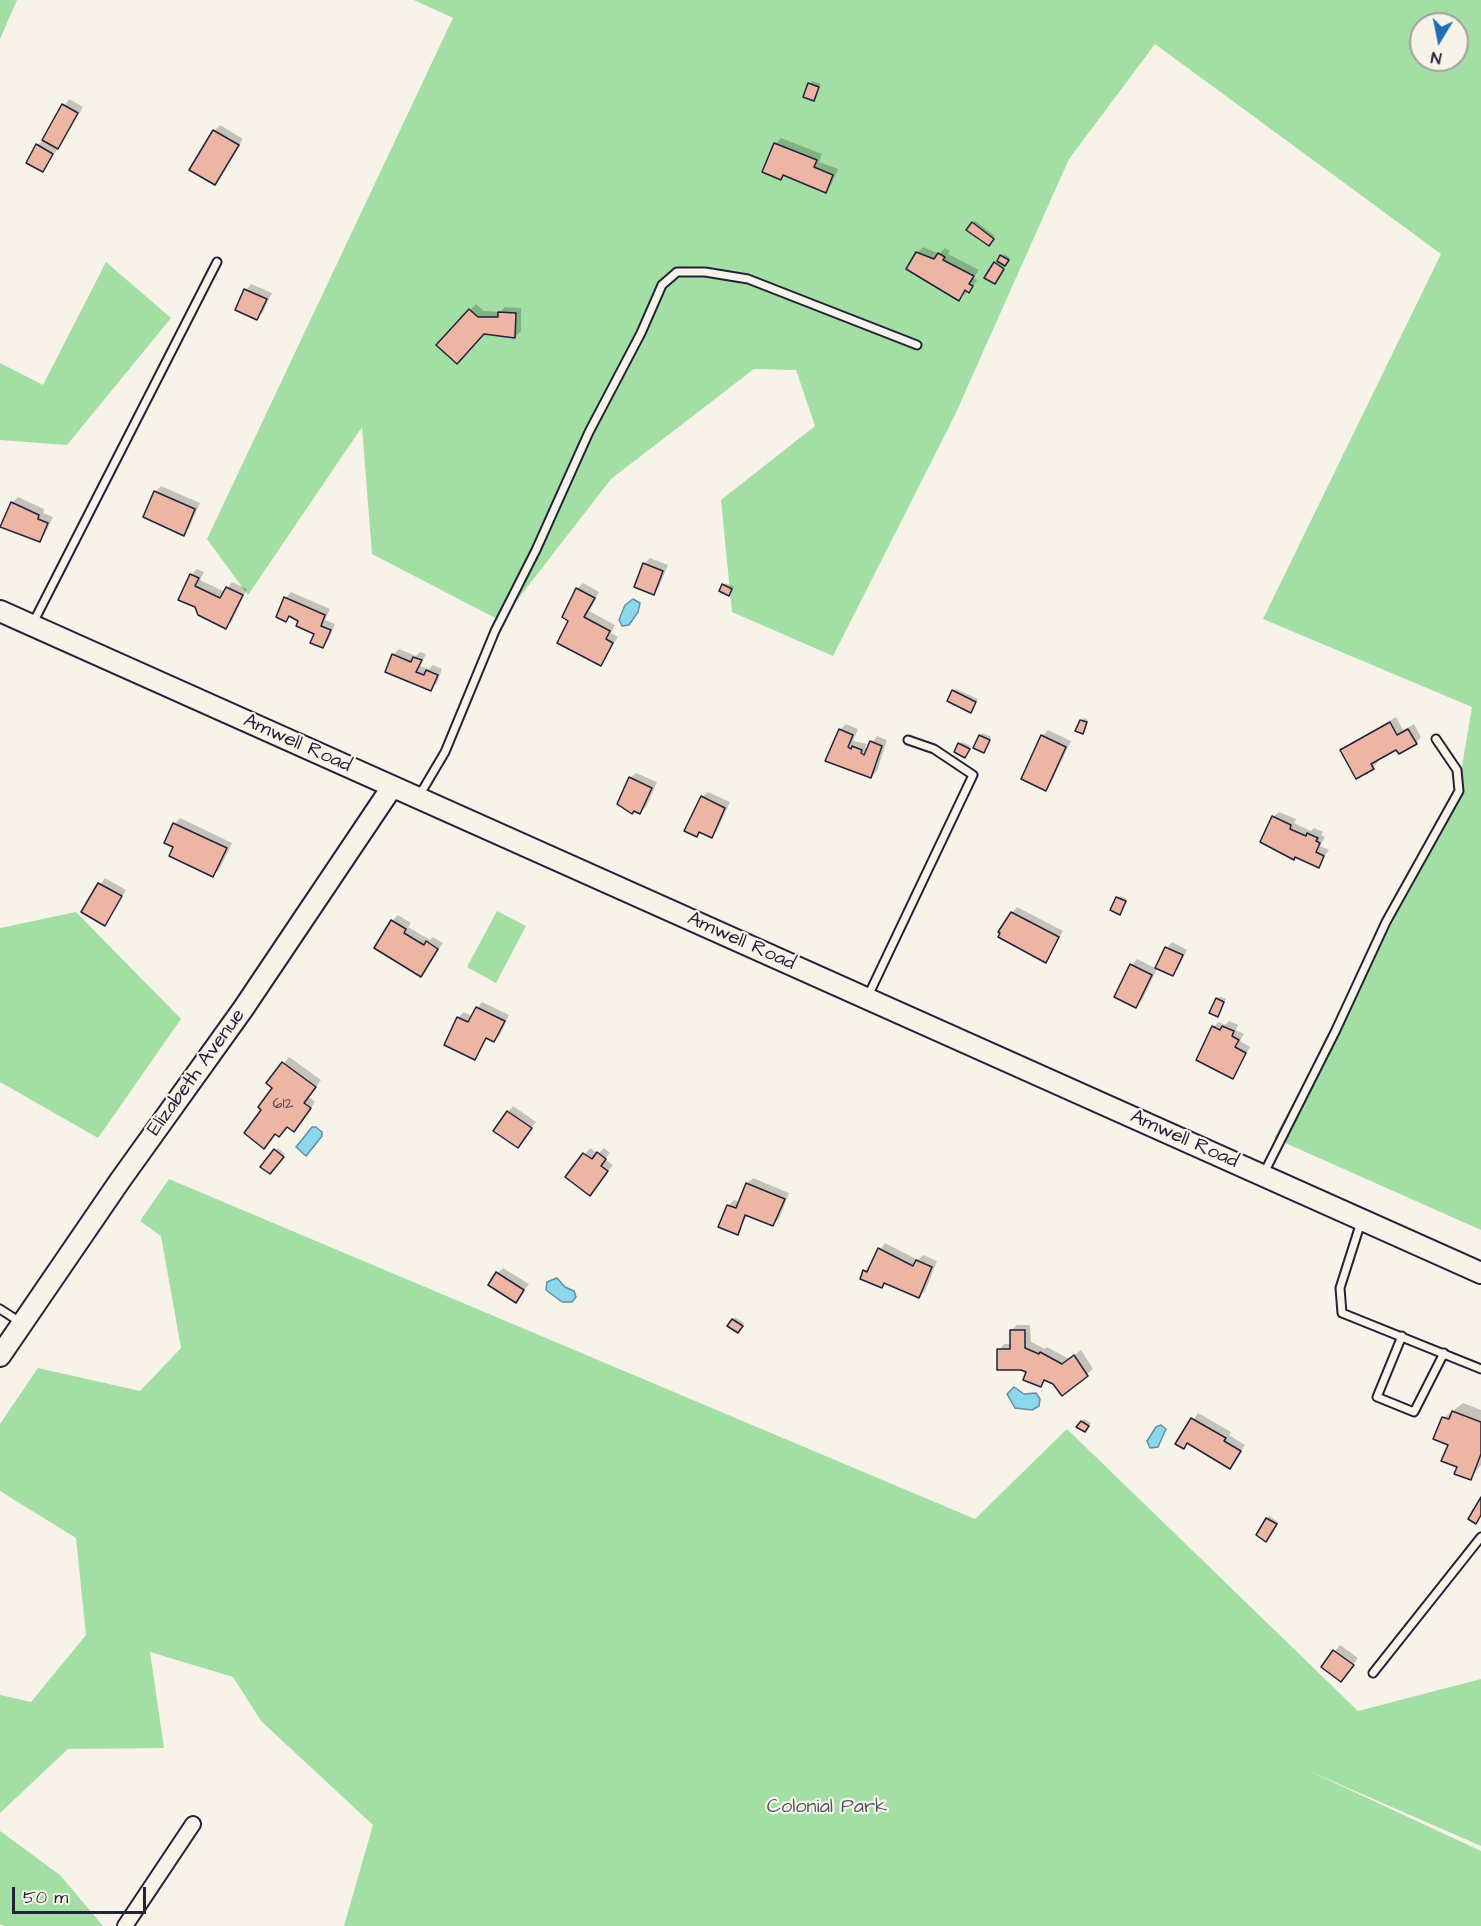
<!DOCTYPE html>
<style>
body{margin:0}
#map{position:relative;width:1481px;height:1926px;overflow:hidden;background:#f7f3e8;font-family:"Architects Daughter",sans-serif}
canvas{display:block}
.north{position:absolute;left:1409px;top:12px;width:60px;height:60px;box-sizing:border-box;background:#f7f3e8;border:2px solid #a29fa3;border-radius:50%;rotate:190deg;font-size:16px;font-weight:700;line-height:24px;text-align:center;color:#22223b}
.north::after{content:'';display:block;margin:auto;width:21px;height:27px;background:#1f6fb2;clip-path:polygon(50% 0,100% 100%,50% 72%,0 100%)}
.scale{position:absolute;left:12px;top:1887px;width:134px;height:27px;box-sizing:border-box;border:3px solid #22223b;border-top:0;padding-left:8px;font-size:18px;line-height:21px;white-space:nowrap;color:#22223b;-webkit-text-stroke:4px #f7f3e8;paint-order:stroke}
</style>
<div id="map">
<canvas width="1481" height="1926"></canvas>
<div class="north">N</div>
<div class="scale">50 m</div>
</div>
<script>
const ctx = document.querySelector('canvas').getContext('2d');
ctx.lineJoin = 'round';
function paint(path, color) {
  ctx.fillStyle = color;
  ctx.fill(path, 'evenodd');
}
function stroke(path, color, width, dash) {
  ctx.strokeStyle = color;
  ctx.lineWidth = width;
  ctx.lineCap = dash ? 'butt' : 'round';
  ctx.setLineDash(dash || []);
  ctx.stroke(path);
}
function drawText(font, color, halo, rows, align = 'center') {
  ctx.font = font + ' "Architects Daughter",sans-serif';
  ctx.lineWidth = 4.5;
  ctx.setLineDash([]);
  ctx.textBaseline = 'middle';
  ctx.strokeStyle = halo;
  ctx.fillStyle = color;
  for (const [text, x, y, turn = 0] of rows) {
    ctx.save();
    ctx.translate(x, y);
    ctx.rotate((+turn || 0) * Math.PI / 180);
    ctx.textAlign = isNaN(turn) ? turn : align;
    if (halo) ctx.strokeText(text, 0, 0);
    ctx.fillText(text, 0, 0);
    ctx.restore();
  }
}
const green = new Path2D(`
 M0,0h17l-17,39z
 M414,0h1067v1230l-207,-92 157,-286 27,-62 14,-83 -209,-88 178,-365 -286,-210 -86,115 -115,258 -121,239 -101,-44 -11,-112 94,-74 -19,-56 -42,-1 -143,110 -110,142 -129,-67 -10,-127 -114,168 -41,-56 246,-521zM1421,24h36v36h-36z
 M106,262l65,56 -104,127 -67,-5v-77l43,22z
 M497,911l29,15 -30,57 -29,-16z
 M76,912l105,107 -83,119 -98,-56v-154z
 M169,1179l806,340 92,-90 291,282 123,-32v167l-174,-76 174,81v75h-1137l29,-101 -112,-104 -28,-44 -83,-25 14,96 -96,1 -68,64v-118l31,7 55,-67 -10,-97 -76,-47v-67l38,-56 102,23 41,-43 -20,-112 -21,-15z
 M0,1831l60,44 43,51h-99l-4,-2z`);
const water = new Path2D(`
 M633,599l7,4 -2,9 -9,13 -7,1 -3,-6 6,-15z
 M312,1127h4l6,5v4l-16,20 -10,-9z
 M557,1278l8,9 9,4 2,6 -4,5h-10l-16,-12 1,-8z
 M1014,1387l10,7 12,-1 4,6 -1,7 -7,4 -17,-2 -8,-14z
 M1161,1425l5,4 -8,18 -8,1 -3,-7 9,-14z`);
const shadow = new Path2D(`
 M812,81l9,3 -8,15 -8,-3z
 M69,99l14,8 -20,34 -20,29 -6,-25 7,-5z
 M220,125l23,14 -28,44 -1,-52z
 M781,138l41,16 -3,8 19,7 -7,16 -5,6 -41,-17 -4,4 -17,-7 12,-28z
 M975,221l20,15 -4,6 -18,-19z
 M923,247l16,7 6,-6 5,3 -2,3 31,16 -6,8 4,2 -3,5 -15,14 -42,-46z
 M1004,254l6,4 -13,22 -2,-17z
 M251,284l21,9 -9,19 -6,6 -20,-9 9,-19z
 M476,304l8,7 16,1 5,-5 16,1v23l-6,6 -31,-4 -46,12z
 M161,486l39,17 -11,25 -5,6 -29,-42z
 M18,497l26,12 -1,4 10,4 -8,17 -5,6 -28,-37z
 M650,558l18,7 -9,22 -6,6 -9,-29z
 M197,569l7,3 -4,8 25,12 7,-10 15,7 -15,32 -6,6 -30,-21 -5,-31z
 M583,583l16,9 -10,19 26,14 -4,8 7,4 -17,27 -31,-44 7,-31z
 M726,583l8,4 -6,7 -5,-9z
 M291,592l39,17 -5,11 10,4 -7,17 -5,6 -7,-14 -16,-13 -9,-4 -5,4v-22z
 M399,649l17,7 4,-4 6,2 -6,12 9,3 4,-4 9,4 -5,14 -6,6 -44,-18 6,-16z
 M956,689l22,10 -7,12 -18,-20z
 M1396,717l7,13 11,-6 7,13 -5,6 -19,5 -20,11 1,3 -5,6 -32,-18z
 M1084,718l4,2 -6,12 -1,-12z
 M846,724l12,5 -5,12 14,3 -2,3 3,2 9,-13 10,4 -10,31 -6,6 -44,-17 13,-30z
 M1048,730l23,11 -20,42 -5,6 -4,-53z
 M983,733l8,4 -5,12 -6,-13z
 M962,742l9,4 -4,8 -8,-10z
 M636,773l21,9 -11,25 -6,5 -10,-34z
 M708,792l22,10 -13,29 -6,6 -11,-6 -4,4 6,-38z
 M1279,812l17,7 -2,4 17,8 3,-3 9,4 -2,3 4,2 -5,9 9,4 -11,16 -34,-12 -11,-37z
 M180,818l52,25 -13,27 -6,5 -38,-29v-22z
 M105,878l21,12 -21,34 -22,-13z
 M1120,896l7,3 -5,11 -4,-12z
 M1017,907l46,24 -17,30 -34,-48z
 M398,915l13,8 -3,4 22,13 3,-3 10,6 -22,32 -29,-54z
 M1172,942l15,8 -9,19 -5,5 -15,-7 -16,33 -6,6 -4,-41 5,-6 20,10 10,-21z
 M1220,997l6,2 -6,13 -3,-13z
 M482,1002l27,13 -9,20 -6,5 -6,-3 -13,21 -17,-40 6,-6 7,4z
 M1229,1021l9,4 -2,5 8,4 -4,7 10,6 -17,30 -20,-50 6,-5 6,3z
 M289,1057l32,23 -12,17 6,5 -16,22 -12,1 -11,8 -12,14 -1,-38 12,-22 -7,-4z
 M513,1106l23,16 -18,24 -10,-34z
 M278,1148l7,6 -13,16 -10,-3z
 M590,1148l8,6 6,-6 6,5 -5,6 8,6 -18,23 -28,-11z
 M753,1178l36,15 -10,26 -6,5 -25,-10 -11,19 -9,-27 6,-6 6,2 7,-18z
 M885,1243l33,17 5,-5 14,6 -12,30 -6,6 -34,-15 -3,4 -17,-15z
 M503,1268l26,16 -13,17 -18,-28z
 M735,1317l9,6 -4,6 -11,-3z
 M1017,1325h13l1,17 14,7 2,-2 22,12 12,-9 12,19 -31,25 -8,-11 -7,-4 -7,6 -12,-14 -29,-21 5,-6h8l-1,-13z
 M1463,1403l18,7v55l-11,13 -11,-11 -15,-49z
 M1198,1413l33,19 -2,3 16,10 -15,22 -42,-25 -5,5 -5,-4z
 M1084,1419l7,4 -4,5 -9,-2z
 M1269,1516l9,6 -10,15 -1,-18z
 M1340,1645l18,13 -11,16 -24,-8z`);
const building = new Path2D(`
 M808,83l11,4 -5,14 -11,-4z
 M62,104l16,9 -20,36 -16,-9z
 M213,130l26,15 -24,40 -26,-15z
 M774,143l43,17 -3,7 19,8 -7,18 -43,-18 -2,5 -19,-8z
 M36,144l17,10 -10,18 -17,-9z
 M972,222l22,17 -5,7 -23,-16z
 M916,252l18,7 4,-6 7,4 -2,3 31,16 -5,8 4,2 -4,7 -4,-3 -6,11 -53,-32z
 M1000,255l9,5 -4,6 -8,-5z
 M994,262l10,7 -9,15 -11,-6z
 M244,289l23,10 -10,21 -22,-10z
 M469,309l9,8h20v-5l18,1 -1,25 -31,-4 -27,30 -21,-19z
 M154,491l41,18 -11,27 -41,-19z
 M11,502l28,13 -1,4 10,4 -8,19 -40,-15z
 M643,563l20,8 -9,24 -20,-8z
 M190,574l9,4 -4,8 25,12 6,-11 17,8 -17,34 -28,-14 -3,-8 -17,-7z
 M722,584l10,5 -3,7 -10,-5z
 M576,588l19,10 -11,19 26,14 -4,8 7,4 -12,23 -44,-23 11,-22 -6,-4z
 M284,597l41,18 -4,11 10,4 -8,18 -13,-5 4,-9 -18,-8 2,-5 -9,-5 -3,6 -10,-5z
 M392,654l19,8 2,-5 9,3 -6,12 8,3 2,-5 12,5 -7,16 -46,-19z
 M952,690l24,12 -5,11 -24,-12z
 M1080,720l7,2 -4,12 -8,-3z
 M1390,722l7,13 11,-6 9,15 -18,10 -3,-4 -25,14 3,5 -18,10 -16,-29z
 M839,729l14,6 -5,12 3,2 1,-3 10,4 -1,3 3,2 6,-14 12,5 -11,32 -46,-17z
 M979,735l11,5 -6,13 -11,-5z
 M1041,735l25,12 -20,44 -25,-12z
 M958,743l12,6 -5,9 -11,-6z
 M629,777l23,11 -12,26 -6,-3 -2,3 -15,-10z
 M701,796l24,12 -13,30 -13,-6 -2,5 -13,-6z
 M1272,816l19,9 -1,4 16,7 1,-3 11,5 -2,3 4,2 -4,9 8,4 -5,12 -24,-11 -1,3 -34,-18z
 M173,823l54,25 -14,29 -44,-21 4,-9 -9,-4z
 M98,883l24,13 -17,30 -24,-14z
 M1116,897l10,4 -6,14 -10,-5z
 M1011,912l48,25 -13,26 -48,-26 2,-4 -2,-1z
 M391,920l15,9 -2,4 20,12 2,-4 12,8 -17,28 -47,-29z
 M1165,947l18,8 -10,21 -18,-8z
 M1130,964l22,11 -16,33 -22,-11z
 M1216,998l8,4 -6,15 -9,-4z
 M476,1007l29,14 -11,21 -8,-4 -11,22 -31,-15 13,-28 11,5z
 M1212,1026l8,4 2,-4 12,5 -2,5 7,4 -4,7 11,6 -13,26 -37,-19z
 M282,1062l34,25 -12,16 7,5 -17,24 -7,-5 -8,10 -4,-3 -11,15 -20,-16 17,-23 -3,-3 14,-19 -6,-5z
 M507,1111l25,17 -14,20 -25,-17z
 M274,1149l10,8 -14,17 -10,-7z
 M597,1152l9,7 -5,7 7,5 -18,25 -25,-19 18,-24 9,6z
 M746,1183l39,16 -12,27 -28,-11 -7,20 -20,-8 9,-22 9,3z
 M878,1248l35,18 3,-6 16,7 -13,31 -35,-15 -2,5 -22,-9 3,-9 4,2z
 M496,1272l28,18 -8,13 -28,-18z
 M732,1319l11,7 -5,7 -11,-7z
 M1010,1330h15v18l14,6 1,-2 22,12 12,-9 14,21 -26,20 -9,-12 -9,-4 -3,7 -18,-7 3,-8 -5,-2h-24v-21h13z
 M1452,1411l29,11v32l-10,26 -17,-6 3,-7 -16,-6 7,-16 -15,-6 9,-22 7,2z
 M1191,1418l35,20 -2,3 17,10 -11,18 -43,-26 -3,6 -9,-5z
 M1081,1421l8,5 -4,6 -9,-5z
 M1481,1497v18l-5,9 -8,-5z
 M1266,1518l11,6 -11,18 -10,-7z
 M1333,1650l21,15 -13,17 -20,-15z`);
const lane = new Path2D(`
 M33,623l184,-361
 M419,796l26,-44 50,-121 41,-81 53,-118 52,-99 21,-48 15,-13h28l43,7 169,66
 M868,996l105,-221 -39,-26 -26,-9
 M1264,1173l71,-141 51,-110 73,-131 -2,-21 -21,-31
 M1361,1222l-21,66 2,25 139,56
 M0,1309l20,13
 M1402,1336l-25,61 37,15 30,-59
 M1373,1673l108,-136`);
const street = new Path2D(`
 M125,1926l68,-102`);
const secondary = new Path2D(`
 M0,611l1481,662
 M0,1356l119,-174 124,-173 149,-222`);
const numberNames = [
 ["612",283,1105]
];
const streetNames = [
 ["Amwell Road",297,744,24],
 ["Amwell Road",741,942,24],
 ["Elizabeth Avenue",197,1073,-54],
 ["Amwell Road",1184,1140,24]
];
const parkNames = [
 ["Colonial Park",827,1808]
];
paint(green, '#a3dea5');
paint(water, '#8dd7ed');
stroke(water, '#628fa6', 1.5);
paint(shadow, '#0003');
paint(building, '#edb5a3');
stroke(building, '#22223b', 1.5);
stroke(lane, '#22223b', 11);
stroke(street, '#22223b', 18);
stroke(secondary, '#22223b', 24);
stroke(lane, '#f7f3e8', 7);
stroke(street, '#f7f3e8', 14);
stroke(secondary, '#f7f3e8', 20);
drawText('16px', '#554755', null, numberNames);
drawText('20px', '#22223b', '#f7f3e8', streetNames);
drawText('20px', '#495a5b', '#f7f3e8', parkNames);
</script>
